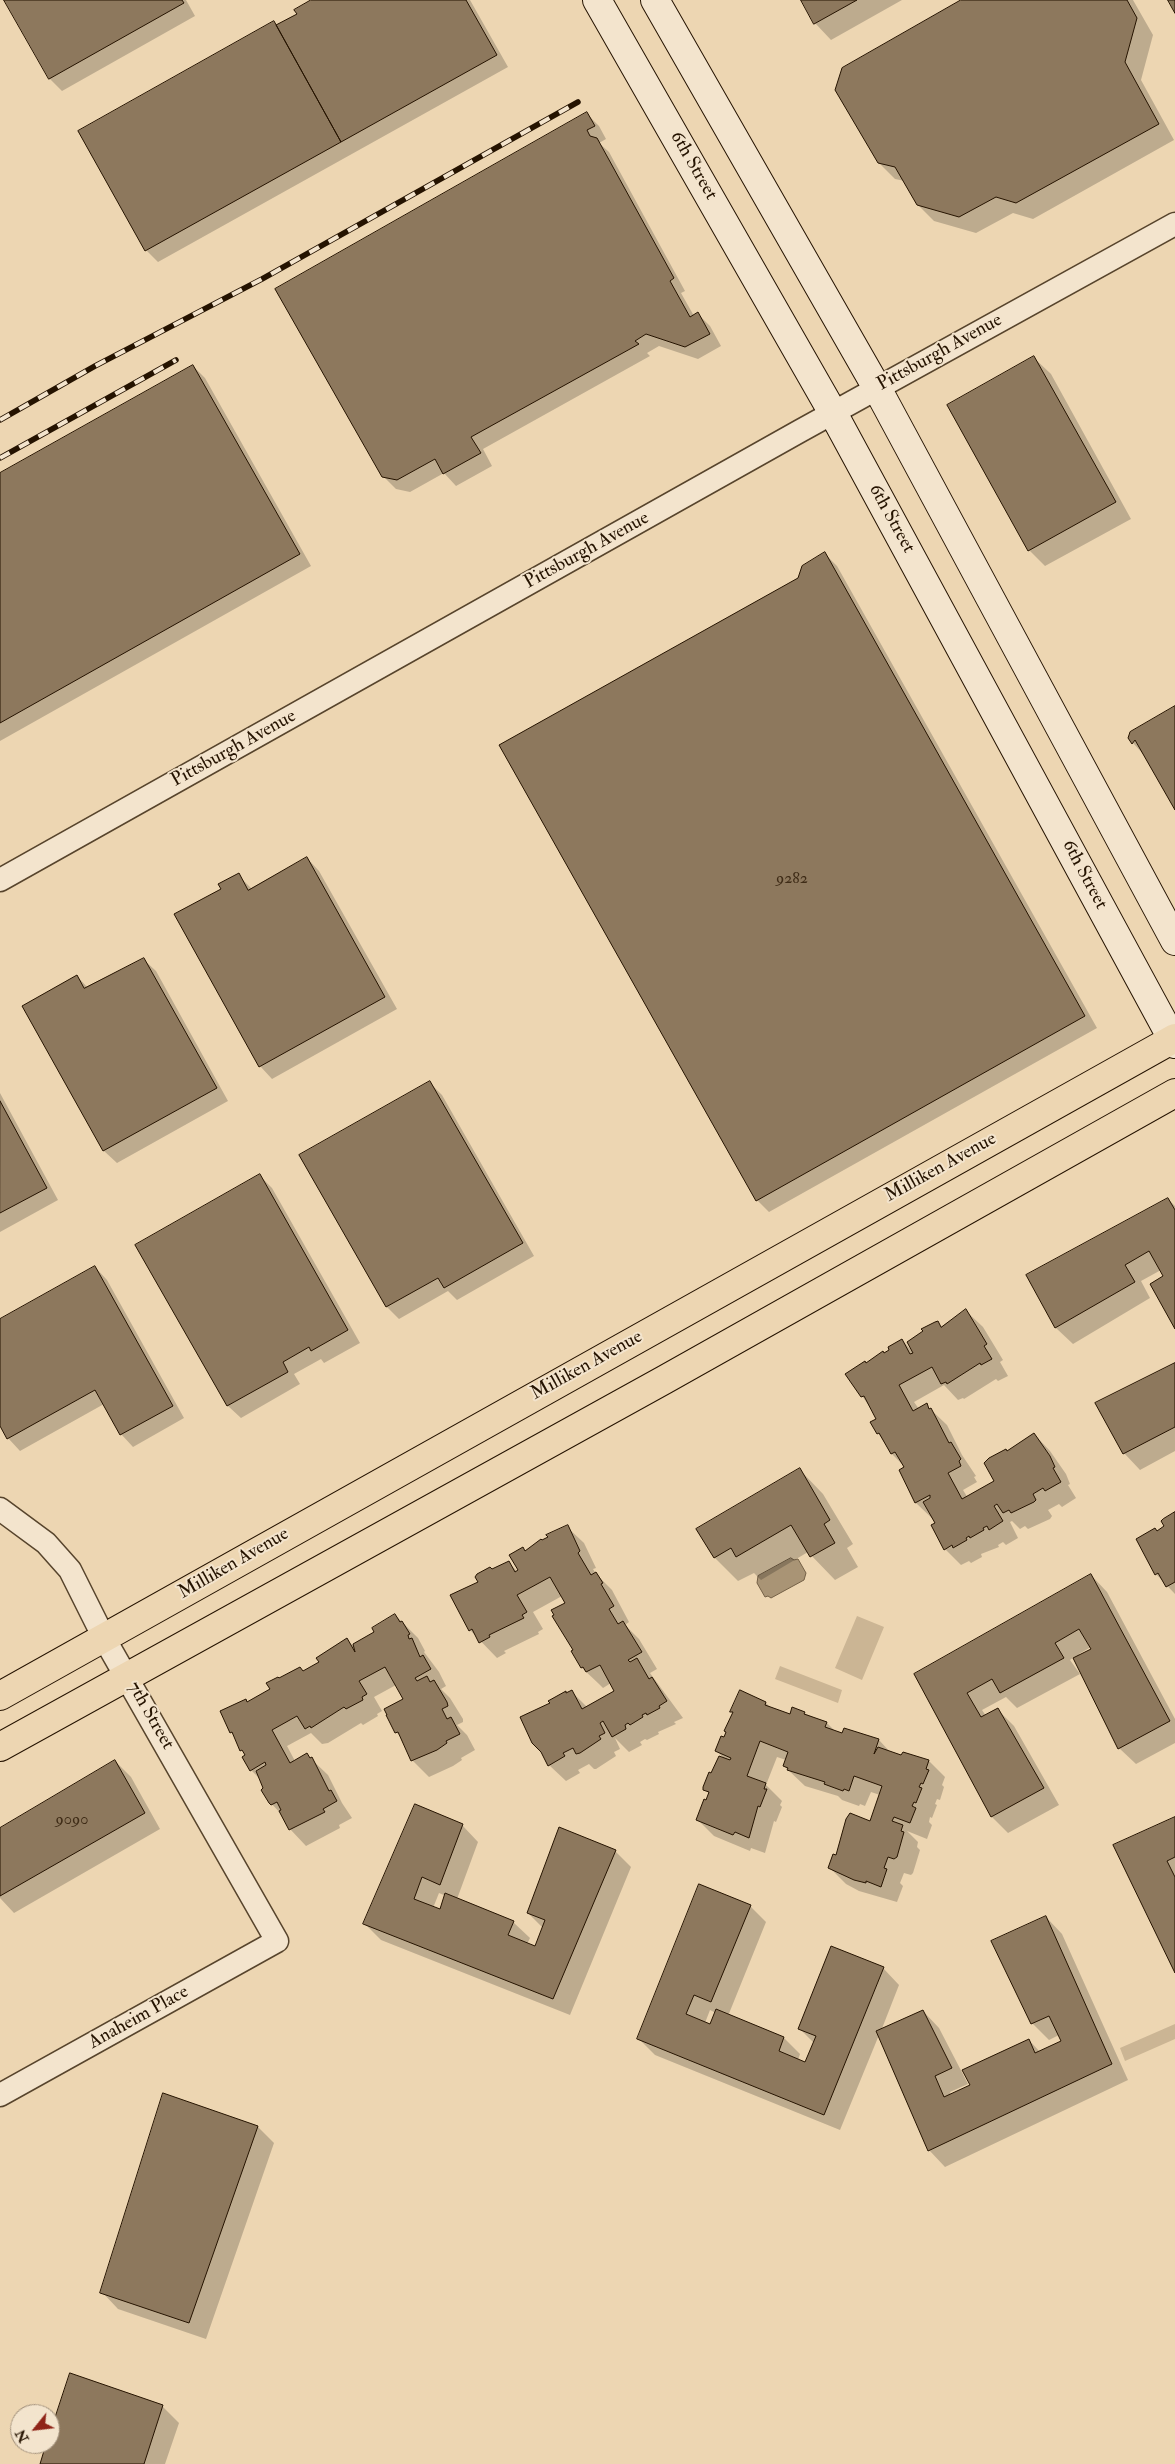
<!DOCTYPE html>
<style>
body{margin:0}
#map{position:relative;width:1175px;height:2464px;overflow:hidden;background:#edd6b2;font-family:"IM FELL Double Pica",serif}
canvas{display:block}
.north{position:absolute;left:10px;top:2404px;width:50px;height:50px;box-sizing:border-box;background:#f3e4cd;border:1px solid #a1907b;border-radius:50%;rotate:241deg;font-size:14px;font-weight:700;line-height:20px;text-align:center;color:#251300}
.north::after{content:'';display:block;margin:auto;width:18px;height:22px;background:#8f2418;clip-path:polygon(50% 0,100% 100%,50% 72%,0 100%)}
</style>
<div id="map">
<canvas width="1175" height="2464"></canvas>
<div class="north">N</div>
</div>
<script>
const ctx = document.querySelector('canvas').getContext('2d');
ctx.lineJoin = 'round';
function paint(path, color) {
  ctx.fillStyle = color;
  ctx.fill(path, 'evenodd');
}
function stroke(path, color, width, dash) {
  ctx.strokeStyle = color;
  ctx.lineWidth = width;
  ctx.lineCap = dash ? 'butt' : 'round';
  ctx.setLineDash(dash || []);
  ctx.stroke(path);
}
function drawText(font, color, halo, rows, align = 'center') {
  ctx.font = font + ' "IM FELL Double Pica",serif';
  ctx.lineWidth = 4;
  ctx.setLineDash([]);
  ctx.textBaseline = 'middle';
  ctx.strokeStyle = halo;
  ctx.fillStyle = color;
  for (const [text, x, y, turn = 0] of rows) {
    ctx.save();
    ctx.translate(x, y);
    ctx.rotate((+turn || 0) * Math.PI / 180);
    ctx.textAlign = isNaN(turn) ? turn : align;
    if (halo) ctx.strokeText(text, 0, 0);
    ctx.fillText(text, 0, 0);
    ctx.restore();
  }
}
const green = new Path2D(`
 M857,1616l27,11 -22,53 -27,-12z
 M780,1666l62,24 -4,13 -63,-24z
 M1175,2024v15l-50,22 -5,-13z`);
const water = new Path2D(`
 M791,1558l3,2 4,-1 8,14 -2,7 -33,18 -3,-2 -3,1 -8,-14 1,-7z`);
const shadow = new Path2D(`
 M5,0h181l9,16 -133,75 -12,-12z
 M314,0h156l38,67 -350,195 -12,-12 131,-224 21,-12z
 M802,0h100l-71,40 -16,-17z
 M964,0h169l20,35 -12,45 33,60 -141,79 -20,-6 -37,20 -42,-12 -16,-16 -13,-24 -10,-2 -16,-16z
 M586,113l13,13 7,13 -7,4 10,9 76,139 -4,2 13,23 4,-2 12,12 11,20 -23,13 -39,-13 -12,7 3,3 -167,93 9,17 -36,20 -12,-13 -34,19 -14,-3 -13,-13z
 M1034,358l17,16 80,145 -86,47 -16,-16z
 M193,366l12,12 106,188 -311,175v-266z
 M825,554l12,12 260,462 -328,184 -12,-12 42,-621z
 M1175,709v99l-31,-53 -11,-12 -3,-8z
 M307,858l12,13 78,138 -125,70 -12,-13 -38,-177 16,-14 14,14z
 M143,959l13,12 72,130 -111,62 -13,-12 -80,-145 53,-30 10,11z
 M430,1083l12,12 92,161 -77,44 -9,-9 -49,28 -12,-12 -86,-151z
 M0,1093l58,107 -58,32z
 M260,1176l12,12 88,155 -36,20 -3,-4 -27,15 6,10 -59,34 -13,-12 -91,-161z
 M1168,1199l7,7v120l-10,-49 -4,-7 -20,11 9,17 -77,46 -17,-16 -28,-53z
 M95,1267l12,13 77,138 -51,29 -12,-13 -17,-30 -84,47 -12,-13 -8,-14v-104z
 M966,1311l17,16 20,33 -3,2 8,14 -10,5 -2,-2 -32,20 -1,-1 -5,2 -14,-15 -30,17 5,7 7,-4 21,20 15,30 14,21 -2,1 3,5 -14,8 5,8 28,-16 12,-30 26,-18 16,17 16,23 4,10 -2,1 8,13 -14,9 -3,-3 -11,6 4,6 -2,3 -22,10 -3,-3 -5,3 -8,-8 -2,1 8,16 -12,7 -3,-3 -5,3 1,2 -18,7 1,3 -11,6 -2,-2 -8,4 -16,-16 -8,-26 -21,-20 -15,-32 5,-3 -14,-14 -14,-21v-14l-31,-45 38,-20 17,-14 11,12 24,-29 5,4z
 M1175,1364v87l-35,19 -16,-17 -27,-50z
 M800,1470l23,24 30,50 -6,4 11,19 -23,13 -27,-28 -47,28 -7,-7 -16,8 -23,-23 -17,-29z
 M1175,1513v81l-19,-20 -18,-35 28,-12z
 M567,1527l17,16 12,25 -3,1 3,5 16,16 17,32 -4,3 14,14 18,30 -7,4 33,45 -9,4 2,2 -18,8 1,2 -12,6 -2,-1 -5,3 2,3 -13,7 -14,-14 5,11 -6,3 2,4 -20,13h-2l-5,-5 -11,6 2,3 -14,8 -17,-16 18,-71 5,-2 15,15 29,-16 -5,-8 -8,5 -4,-4 -17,-16 -9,-16 2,-2 -9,-47 -4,-7 -29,16 10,17 -5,3 1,2 -35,17 2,2 -9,5 -27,-28 10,-47 12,-13 17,-7 11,11 5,-22z
 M1091,1575l16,17 68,127v24l-39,21 -17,-16 -45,-91 -4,3 10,14 -63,34 -11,-11 -24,13 4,6 12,-6 16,16 45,79 -51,28 -16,-16 -76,-142zM1091,1647l2,3 -13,6 -1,-2z
 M395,1615l23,23 7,13 -1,1 15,20 7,14 -5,3 9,9 13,21v3l-6,3 10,10 8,15 -14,8 1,2 -9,6 -24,11 -17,-17 -11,-23 -5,-5 8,-32 -8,-15 -22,12 8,14 -5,3 1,2 -15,9 -2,-2 -33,20 -6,1 -11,-11 -24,13 8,15 12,-6 21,20 14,28 10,15 -13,7 1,3 -34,18 -16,-17 -8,-14 -12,-13 -9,-22 -10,-10 -4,-15 -16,-23 17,-29 23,-13 29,-22 4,4 16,-9 27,-23 5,5 23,-13z
 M766,1703l5,5 20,7 13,-2 23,10 9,9 43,8 12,13 38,8 16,16 -3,8 2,2 -4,13 -3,-1 -2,5 2,1 -5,13 -2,-1 -1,5 3,3 -5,14 -20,-8 11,11 -1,5 3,3 -7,23 -2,2 -7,-2 -4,10 3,3 -6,16 -38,-11 -13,-7 -16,-16 7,-12 33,-34 10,-27 -9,-3 -6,14 -5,-2 -1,2 -17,-6 -4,-4 -33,-10 -21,-20 2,-6 -9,-3 -11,28 16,16 -2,4 2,2 -6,15 -2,-1 -9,32 -14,-5 -1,3 -36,-15 -16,-16 12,-26 -5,-5 6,-14 14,-15 -8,-9 8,-12 9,-26 -2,-2z
 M115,1761l16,16 29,52 -146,84 -14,-15v-68z
 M1175,1819v151l-60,-125z
 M462,1825l16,17 -21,57 56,23 17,16 -3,6 9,4 7,-20 -15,-15 87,-62 16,16 -61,148 -189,-75 -16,-16zM439,1893l7,3 -5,15 -8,-3z
 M750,1906l16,16 -38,94 56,22 16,16 -2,6 8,4 8,-21 -15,-15 84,-60 16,17 -18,46 42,-20 16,17 29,56 -18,8 1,3 20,-10 58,-45 11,12 23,-10 -4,-7 -10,5 -17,-17 14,-106 16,17 66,146 -183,87 -16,-17 -50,-115 -39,95 -185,-75 -17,-17zM710,2010l6,3 -5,13 -6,-3z
 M258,2127l16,16 -68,196 -88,-30 -16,-17z
 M162,2406l17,17 -14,41h-124l7,-20h2v-7z`);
const building = new Path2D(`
 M4,0h178l2,3 -135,76z
 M311,0h155l31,55 -156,87 -65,-117 21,-11 -3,-4z
 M801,0h56l-43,24z
 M961,0h166l10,18 -12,44 34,62 -143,79 -20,-6 -37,20 -42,-12 -22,-38 -17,-4 -43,-73 7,-22z
 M1168,0h7v13z
 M274,21l67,121 -196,109 -67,-120z
 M587,112l8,14 -8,4 3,6 7,2 77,140 -4,3 20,36 8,-5 12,22 -25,13 -39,-13 -11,7 4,3 -168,93 10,16 -38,21 -8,-15 -38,21 -15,-3 -107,-188z
 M1034,356l82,146 -88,49 -81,-146z
 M193,365l107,189 -300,169v-250z
 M825,552l260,464 -329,185 -257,-456 299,-167 4,-12z
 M1175,706v104l-40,-70 -3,4 -4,-6 2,-6z
 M307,857l78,140 -126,70 -85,-153 47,-25 -3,-5 21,-11 9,17z
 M144,958l73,130 -114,63 -81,-145 55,-31 7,13z
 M430,1081l93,162 -79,45 -6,-10 -52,29 -87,-152z
 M0,1101l47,87 -47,25z
 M260,1174l88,156 -37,21 -2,-4 -26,15 5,10 -61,34 -92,-161z
 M1168,1198l7,12v119l-25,-45 13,-8 -14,-25 -24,14 10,17 -80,46 -29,-53z
 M95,1266l78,140 -53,29 -25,-45 -88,49 -7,-13v-107z
 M966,1309l21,35 -3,2 8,13 -11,6 -1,-2 -33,21 -1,-2 -5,2 -9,-17 -33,18 14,26 14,-8 2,6 2,-1 18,35 2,-1 10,17 -2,2 2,5 -13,7 14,26 32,-18 -10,-18 5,-5 17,-9 1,2 27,-18 16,23 5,11 -2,1 8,14 -16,9 -2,-3 -10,6 3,6 -2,2 -23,11 -2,-3 -6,3 -6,-9 -3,2 9,15 -14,9 -2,-4 -4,2 1,2 -14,8 -1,-2 -3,2 1,2 -14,8 -1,-3 -8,5 -13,-25 4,-2 -12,-21 7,-4v-3l-15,8 -16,-33 5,-3 -9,-15 -4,2 -12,-21 -2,1 -7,-12 6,-3 -12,-23 -3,1 -16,-23 20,-13 1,2 17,-12 1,2 5,-3 -1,-3 14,-8 8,15 3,-1 -6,-11 16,-11 -2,-2 14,-7 3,-1 3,6z
 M1175,1363v64l-52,27 -28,-51z
 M800,1468l30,52 -6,4 11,19 -25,14 -19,-32 -55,32 -5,-9 -17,10 -18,-29z
 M1175,1512v70l-9,5 -8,-14 -3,2 -19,-36 19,-11 2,3 7,-5 -3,-5 2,-2z
 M568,1525l12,26 -2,2 13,22 5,-3 7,11 -2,1 13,22 -5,3 9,15 5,-3 19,31 -14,8 2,2 7,-4 12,21 3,-2 15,24 -8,5 1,2 -13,7 -1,-2 -4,2 1,2 -13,8 -2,-2 -3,2 1,4 -14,8 -9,-16 -3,2 5,10 -6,3 2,3 -21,14 -4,1 -3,-6 -10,5 2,3 -17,10 -7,-14 -9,-9 -12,-26 30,-14 -2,-2 18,-10v2l6,-3 10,19 32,-18 -14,-26 -14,7 -3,-5 -2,1 -10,-17 2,-1 -21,-34 2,-1 -3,-5 14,-7 -15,-26 -33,18 10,17 -5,3 2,3 -35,17 1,2 -11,6 -7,-14 -3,2 -19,-36 28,-13 -3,-5 2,-3 13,-7 2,2 17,-8 6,11 3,-2 -9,-15 14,-8 2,4 16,-12 1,1 6,-3 -2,-2z
 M1091,1574l79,147 -52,28 -45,-91 18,-9 -12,-20 -24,14 9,15 -64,35 -8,-14 -25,14 14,24 17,-9 46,80 -53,29 -77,-143z
 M395,1614l5,8 2,-1 8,13 -2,1 1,4 3,-1 8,19 3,-2 8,14 -16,9 2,3 10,-5 3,6 4,-2 13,22 1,4 -6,3 5,10 4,-2 9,17 -14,7 1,2 -10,7 -26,11 -13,-29 -3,1 -9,-18h1l-3,-6 19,-10 -18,-32 -26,14 8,13 -5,3 1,3 -17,9 -2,-2 -33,21 -1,-2 -5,3 -8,-13 -25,14 18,33 17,-10 3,5 2,-1 17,34 2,-1 6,11 -14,8 2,3 -36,18 -10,-19 2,-1 -4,-8 -6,3 -2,-2 -8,-13 2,-2 -7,-17 10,-6 -1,-3 -15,9 -8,-14 3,-2 -3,-5 -2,1 -8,-19 -2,1 -10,-22 26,-12 1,3 23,-13 -4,-6 12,-6 1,1 21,-11 3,4 16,-9 -3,-4 31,-20 8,14 -2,-8 21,-12 -2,-4z
 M740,1690l26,12 -1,3 25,9 2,-7 13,5 -1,2 23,8 -2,5 17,6 2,-5 35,11 -5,15 4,-7 23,8 2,-3 26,8 -3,9 3,1 -6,14 -2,-1 -2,4 3,1 -6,15 -2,-1 -2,4 4,2 -6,15 -16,-6 -2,4 11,4 -2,6 3,1 -7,25 -3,2 -6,-2 -4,11 3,1 -6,18 -15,-6v2l-12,-3 -26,-12 5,-14 3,1 10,-36 4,-6 20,8 12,-35 -28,-10 -5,15 -5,-2 -1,2 -19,-7 1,-2 -38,-12 1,-2 -5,-2 5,-14 -28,-11 -13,35 19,7 -2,6h3l-7,18 -2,-1 -9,32 -14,-6 -2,3 -37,-15 8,-21 2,1 3,-8 -6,-2v-3l6,-15 2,1 8,-17 11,4 1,-2 -16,-7 6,-15 3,1 2,-5 -2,-1 9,-19h-3z
 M115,1760l30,53 -145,83v-68z
 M415,1804l48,20 -23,61 -18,-8 -8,22 26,10 5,-16 69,28 -6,14 27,11 10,-26 -18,-7 32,-86 57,23 -63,149 -190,-75z
 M1175,1817v40l-8,4 8,16v96l-62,-128z
 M699,1884l52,21 -40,97 -17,-7 -8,19 24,10 6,-15 68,28 -5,14 26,11 11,-26 -18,-7 33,-83 53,21 -60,148 -187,-76z
 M1046,1916l66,148 -184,87 -52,-120 47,-21 29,58 -17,8 9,21 26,-12 -8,-15 67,-31 6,14 26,-12 -12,-25 -18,8 -40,-83z
 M163,2093l95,33 -69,197 -89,-30z
 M70,2373l93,32 -19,59h-104l6,-20h4v-11z`);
const street = new Path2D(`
 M0,880l800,-449 375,-207
 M0,1509l46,34 24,27 34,68 173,303 -277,154`);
const secondary = new Path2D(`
 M597,0l236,413 342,631
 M655,0l222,388 298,553`);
const primary = new Path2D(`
 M0,1696l1175,-658
 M0,1747l664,-367 511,-287`);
const rail = new Path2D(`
 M0,420l95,-54 167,-87 316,-177
 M0,458l176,-98`);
const numberNames = [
 ["9282",792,880],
 ["9090",72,1821]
];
const streetNames = [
 ["6th Street",693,166,60],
 ["Pittsburgh Avenue",940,353,-29],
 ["6th Street",891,519,61],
 ["Pittsburgh Avenue",587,551,-29],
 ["Pittsburgh Avenue",234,749,-29],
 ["6th Street",1084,875,62],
 ["Milliken Avenue",941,1168,-29],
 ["Milliken Avenue",587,1366,-29],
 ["Milliken Avenue",234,1564,-30],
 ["7th Street",150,1716,60],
 ["Anaheim Place",139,2018,-29]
];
paint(green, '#cbb594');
paint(water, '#a99475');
stroke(water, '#746046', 1);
paint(shadow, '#0003');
paint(building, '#8d785d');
stroke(building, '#251300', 1);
stroke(street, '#57442c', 25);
stroke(secondary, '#251300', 30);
stroke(primary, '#251300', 30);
stroke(street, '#f3e4cd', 22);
stroke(secondary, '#f3e4cd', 28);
stroke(primary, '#edd6b2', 28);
stroke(rail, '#251300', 5.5);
stroke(rail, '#f3e4cd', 4, [11]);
drawText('16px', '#3f2c17', null, numberNames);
drawText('19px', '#251300', '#f3e4cd', streetNames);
</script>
